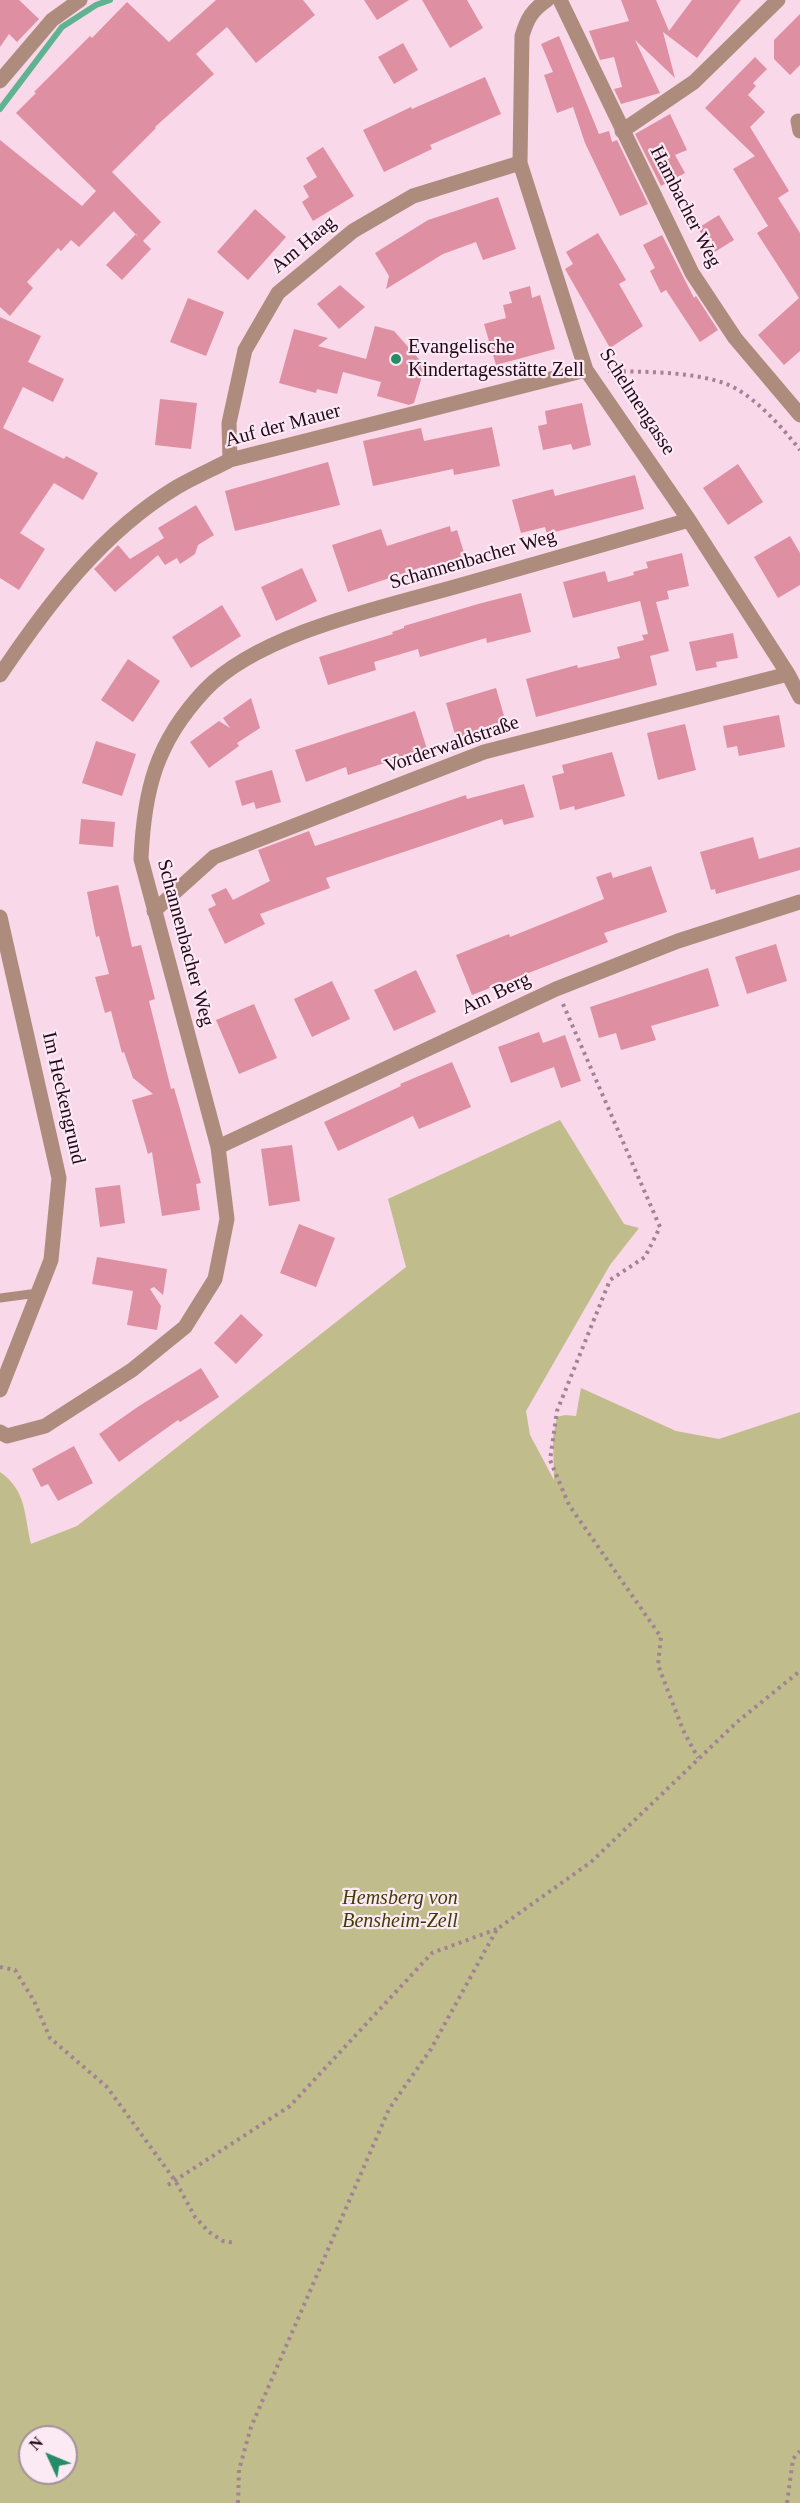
<!DOCTYPE html>
<meta charset="utf-8">
<style>
body{margin:0}
#map{position:relative;width:800px;height:2503px;overflow:hidden;background:#f8d8e9;font-family:"Times New Roman",serif}
canvas{display:block}
.north{position:absolute;left:18px;top:2425px;width:60px;height:60px;box-sizing:border-box;background:#fbeaf3;border:2px solid #a5909c;border-radius:50%;rotate:314deg;font-size:16px;font-weight:700;line-height:24px;text-align:center;color:#230819}
.north::after{content:'';display:block;margin:auto;width:21px;height:27px;background:#268c67;clip-path:polygon(50% 0,100% 100%,50% 72%,0 100%)}
</style>
<div id="map">
<canvas width="800" height="2503"></canvas>
<div class="north">N</div>
</div>
<script>
const ctx = document.querySelector('canvas').getContext('2d');
ctx.lineJoin = 'round';
function paint(path, color) {
  ctx.fillStyle = color;
  ctx.fill(path, 'evenodd');
}
function stroke(path, color, width, dash) {
  ctx.strokeStyle = color;
  ctx.lineWidth = width;
  ctx.lineCap = dash ? 'butt' : 'round';
  ctx.setLineDash(dash || []);
  ctx.stroke(path);
}
function drawText(font, color, halo, rows, align = 'center') {
  ctx.font = font + ' "Times New Roman",serif';
  ctx.lineWidth = 4.5;
  ctx.setLineDash([]);
  ctx.textBaseline = 'middle';
  ctx.strokeStyle = halo;
  ctx.fillStyle = color;
  for (const [text, x, y, turn = 0] of rows) {
    ctx.save();
    ctx.translate(x, y);
    ctx.rotate((+turn || 0) * Math.PI / 180);
    ctx.textAlign = isNaN(turn) ? turn : align;
    if (halo) ctx.strokeText(text, 0, 0);
    ctx.fillText(text, 0, 0);
    ctx.restore();
  }
}
const green = new Path2D(`
 M560,1120l64,104 15,4 -29,37 -84,146 4,24 24,45 -1,-42 4,-21 8,-2 11,1 5,-28 95,43 43,8 81,-27v1091h-800v-1031c27,19 24,43 31,72l46,-18 329,-259 -18,-68zM30,2437h36v36h-36z`);
const stream = new Path2D(`
 M0,109l62,-82 34,-22 14,-5`);
const building = new Path2D(`
 M0,0h19l20,19 -22,23 -8,-8 -9,13z
 M216,0h87l12,15 -59,48 -29,-36 -31,27 18,20 -59,53 1,1 -44,44 49,50 -18,19 8,8 -29,31 -16,-15 30,-31 2,3 -24,-26 -35,36 -8,-7 -10,11 -3,-3 -31,34 6,6 -23,28 -10,-9v-167l82,66 14,-15 -80,-78 20,-20 -2,-1 56,-56 2,2 35,-36 42,40z
 M364,0h45l-32,20z
 M422,0h45l16,28 -33,20z
 M621,0h35l13,31 23,-31h49l-44,58 -34,-26 12,46 -40,-38 25,53 -39,11 -7,-15 8,-2 -8,-30 -14,3 -11,-29 40,-10z
 M800,14v51l-10,10 -16,-16v-19z
 M559,36l40,98 10,-3 3,11 5,-2 31,64 -28,12 -35,-73 -12,-36 -16,6 -13,-38 9,-3 -12,-28z
 M403,43l15,27 -24,14 -16,-27z
 M755,57l12,12 -14,14 3,3 -8,9 17,17 -15,15 39,64 -11,7 22,35v118l-16,14 -26,-30 41,-37 -42,-65 11,-7 -35,-57 22,-13 -50,-48z
 M485,77l16,37 -71,31 2,4 -48,23 -21,-42 48,-23 1,2z
 M670,114l17,36 -12,5 10,18 -24,13 -26,-52z
 M323,147l31,49 -41,25 -11,-19 7,-5 -6,-11 14,-9 -11,-19z
 M498,197l18,52 -33,11 -7,-18 -33,12 -57,35 3,-13 -14,-23 53,-33z
 M255,209l31,28 -38,43 -31,-28z
 M719,215l15,25 -21,13 -15,-25z
 M598,233l28,47 -7,4 24,42 -33,22 -45,-79 8,-5 -7,-12z
 M662,235l32,63 2,-2 22,34 -18,12 -34,-52 -5,3 -11,-22 5,-3 -12,-23z
 M340,285l25,22 -26,22 -22,-25z
 M530,286l2,12 8,-3 15,54 -59,16 -12,-41 22,-6 -3,-13 9,-2 -3,-11z
 M188,298l36,14 -18,44 -36,-14z
 M0,317l41,19 -13,26 36,17 -11,23 -30,-15 -20,41 61,31 2,-3 32,17 -15,27 -29,-17 -34,50 25,16 -26,41 -19,-12z
 M375,326l19,5 31,35 -11,37 -5,2 -32,-9 4,-14 -38,-10 -6,22 -20,-5 -1,4 -37,-10 15,-54 34,9 -10,8 48,13z
 M160,399l37,4 -6,46 -36,-4z
 M582,403l9,42 -18,5 -2,-6 -28,6 -5,-24 9,-2 -2,-13z
 M492,427l8,39 -46,9 -1,-6 -80,17 -10,-45 58,-13 3,13z
 M328,462l12,43 -105,26 -10,-40z
 M738,464l25,38 -35,23 -25,-37z
 M635,475l9,34 -97,25 -2,-7 -24,6 -9,-33 41,-11 2,7z
 M196,505l18,30 -16,10 -3,9 -15,10 -3,-6 -12,7 -7,-10 -43,37 -21,-23 24,-24 12,14 34,-21 -6,-10z
 M450,526l1,6 6,-2 8,26 -42,13 -1,-2 -74,25 -16,-47 49,-16 6,17z
 M790,536l10,17v32l-22,13 -24,-41z
 M682,553l7,33 -22,5 2,8 -13,3 13,49 -19,5 7,29 -121,32 -10,-38 51,-14 1,3 42,-10 -3,-11 27,-7 -2,-5 6,-1 -8,-33 -67,17 -10,-36 42,-11 3,11 26,-7 -1,-3 15,-4 -2,-6z
 M302,568l15,33 -41,20 -15,-34z
 M521,593l10,39 -44,11 -1,-5 -66,19 -2,-8 -44,13 2,8 -48,15 -9,-28 74,-23 -1,-2 12,-4v-2l74,-22z
 M222,605l19,31 -50,32 -19,-31z
 M733,633l5,25 -22,4 1,5 -21,4 -7,-29z
 M128,659l32,22 -27,41 -32,-22z
 M496,688l10,35 -50,15 -10,-35z
 M251,698l9,30 -23,15 2,3 -30,22 -19,-26 29,-21 11,7 -7,-10z
 M415,711l12,38 -79,26 -2,-8 -40,15 -11,-32z
 M779,715l6,32 -46,9 -2,-10 -10,2 -4,-22z
 M685,724l11,46 -38,10 -11,-47z
 M96,741l40,13 -14,42 -40,-13z
 M612,752l13,44 -50,14 -1,-4 -14,4 -8,-34 12,-3 -2,-8z
 M272,770l9,32 -25,7 -2,-7 -12,4 -7,-25z
 M524,784l10,33 -30,8 -2,-6 -176,59 4,10 -70,26 5,10 -40,20 -17,-35 8,-4 -5,-10 15,-7 7,12 37,-19 -12,-31 51,-19 6,15 151,-51 1,4z
 M81,819l34,3 -2,25 -34,-3z
 M753,837l6,22 41,-12v23l-84,24 -1,-5 -4,1 -11,-38z
 M651,866l16,46 -63,21 4,9 -136,53 -16,-40 53,-21 1,3 94,-38 -8,-22 15,-5 2,6z
 M118,885l14,62 9,-2 14,54 -6,2 22,88 3,-1 27,95 -5,1 4,26 -38,6 -10,-64 -4,2 -16,-54 21,-6 -20,-16 -9,-26 -2,1 -11,-42 -6,2 -10,-36 14,-3 -10,-38 -3,1 -9,-45z
 M776,944l11,37 -40,13 -12,-37z
 M708,968l11,38 -68,20 5,14 -35,10 -5,-17 -17,5 -9,-31z
 M416,970l20,42 -42,19 -20,-41z
 M332,981l18,38 -38,18 -18,-38z
 M254,1004l23,54 -38,16 -23,-54z
 M539,1032l4,11 22,-8 16,46 -20,7 -7,-21 -43,16 -13,-36z
 M452,1062l19,45 -52,22 -6,-13 -75,35 -14,-29 77,-36 -1,-2z
 M292,1145l8,56 -31,5 -8,-57z
 M120,1185l5,38 -25,4 -5,-39z
 M299,1224l36,14 -19,49 -36,-14z
 M97,1257l70,12 -4,26 -9,-8 -4,2 11,17 -4,24 -30,-5 6,-34 -41,-7z
 M241,1314l22,21 -27,29 -22,-21z
 M201,1368l18,29 -39,25 -2,-2 -59,42 -20,-28 40,-28z
 M74,1446l19,37 -35,18 -10,-17 -7,3 -9,-18z`);
const path = new Path2D(`
 M608,371c38,1 79,0 116,12 28,10 58,44 76,67
 M563,1004l97,223 -15,30 -35,23 -53,131 -7,49 19,45 92,132 -3,28 25,65 15,28
 M0,1967l15,3 19,31 16,37 57,49 69,95 19,35 14,15 14,9 13,2
 M168,2185l122,-79 142,-153 65,-24
 M238,2503l1,-33 12,-43 138,-318 42,-60 66,-120 94,-67 146,-140 63,-51
 M787,2503l6,-44 7,-8`);
const service = new Path2D(`
 M0,1298l38,-5`);
const minor = new Path2D(`
 M547,0c-15,10 -20,19 -25,36l-2,127 66,207 103,150 99,154 12,23
 M560,0l132,273 43,65 65,77
 M798,121l2,10
 M622,131l72,-49 84,-82
 M230,460l-1,-37 16,-73 33,-57 75,-62 60,-35 107,-33
 M0,675c48,-71 102,-143 177,-188 17,-10 36,-18 53,-27l356,-90
 M154,911l60,-54 270,-105 304,-78
 M0,917l59,261 -8,82 -51,130
 M218,1147l338,-158 122,-48 122,-39
 M0,1432l7,4 38,-10 87,-56 53,-43 30,-48 12,-60 -9,-72 -77,-288c3,-69 15,-117 64,-169 54,-57 179,-83 253,-104 77,-22 154,-44 231,-66`);
const tertiary = new Path2D(`
 M0,81l52,-61 28,-20`);
const markers = [
 [396,359,6,"#268c67"]
];
const streetNames = [
 ["Hambacher Weg",685,207,63],
 ["Am Haag",304,245,-40],
 ["Schelmengasse",637,402,57],
 ["Auf der Mauer",283,426,-15],
 ["Schannenbacher Weg",473,560,-16],
 ["Vorderwaldstraße",452,745,-19],
 ["Schannenbacher Weg",185,943,75],
 ["Am Berg",496,994,-25],
 ["Im Heckengrund",63,1098,77]
];
const poiNames = [
 ["Evangelische",408,348],
 ["Kindertagesstätte Zell",408,371]
];
const parkNames = [
 ["Hemsberg von",400,1899],
 ["Bensheim-Zell",400,1922]
];
paint(green, '#c0bc8b');
stroke(stream, '#60b390', 6);
paint(building, '#de90a2');
stroke(path, '#a18394', 4, [3, 4.5]);
stroke(service, '#ae8c7d', 9);
stroke(minor, '#ae8c7d', 15);
stroke(tertiary, '#ae8c7d', 15);
for (const [x, y, r, color] of markers) {
  const dot = new Path2D();
  dot.arc(x, y, r, 0, 2 * Math.PI);
  ctx.fillStyle = color;
  ctx.fill(dot);
  stroke(dot, '#fbeaf3', 2);
}
drawText('20px', '#230819', '#fbeaf3', streetNames);
drawText('20px', '#230819', '#fbeaf3', poiNames, 'left');
drawText('italic 20px', '#413c00', '#fbeaf3', parkNames);
</script>
